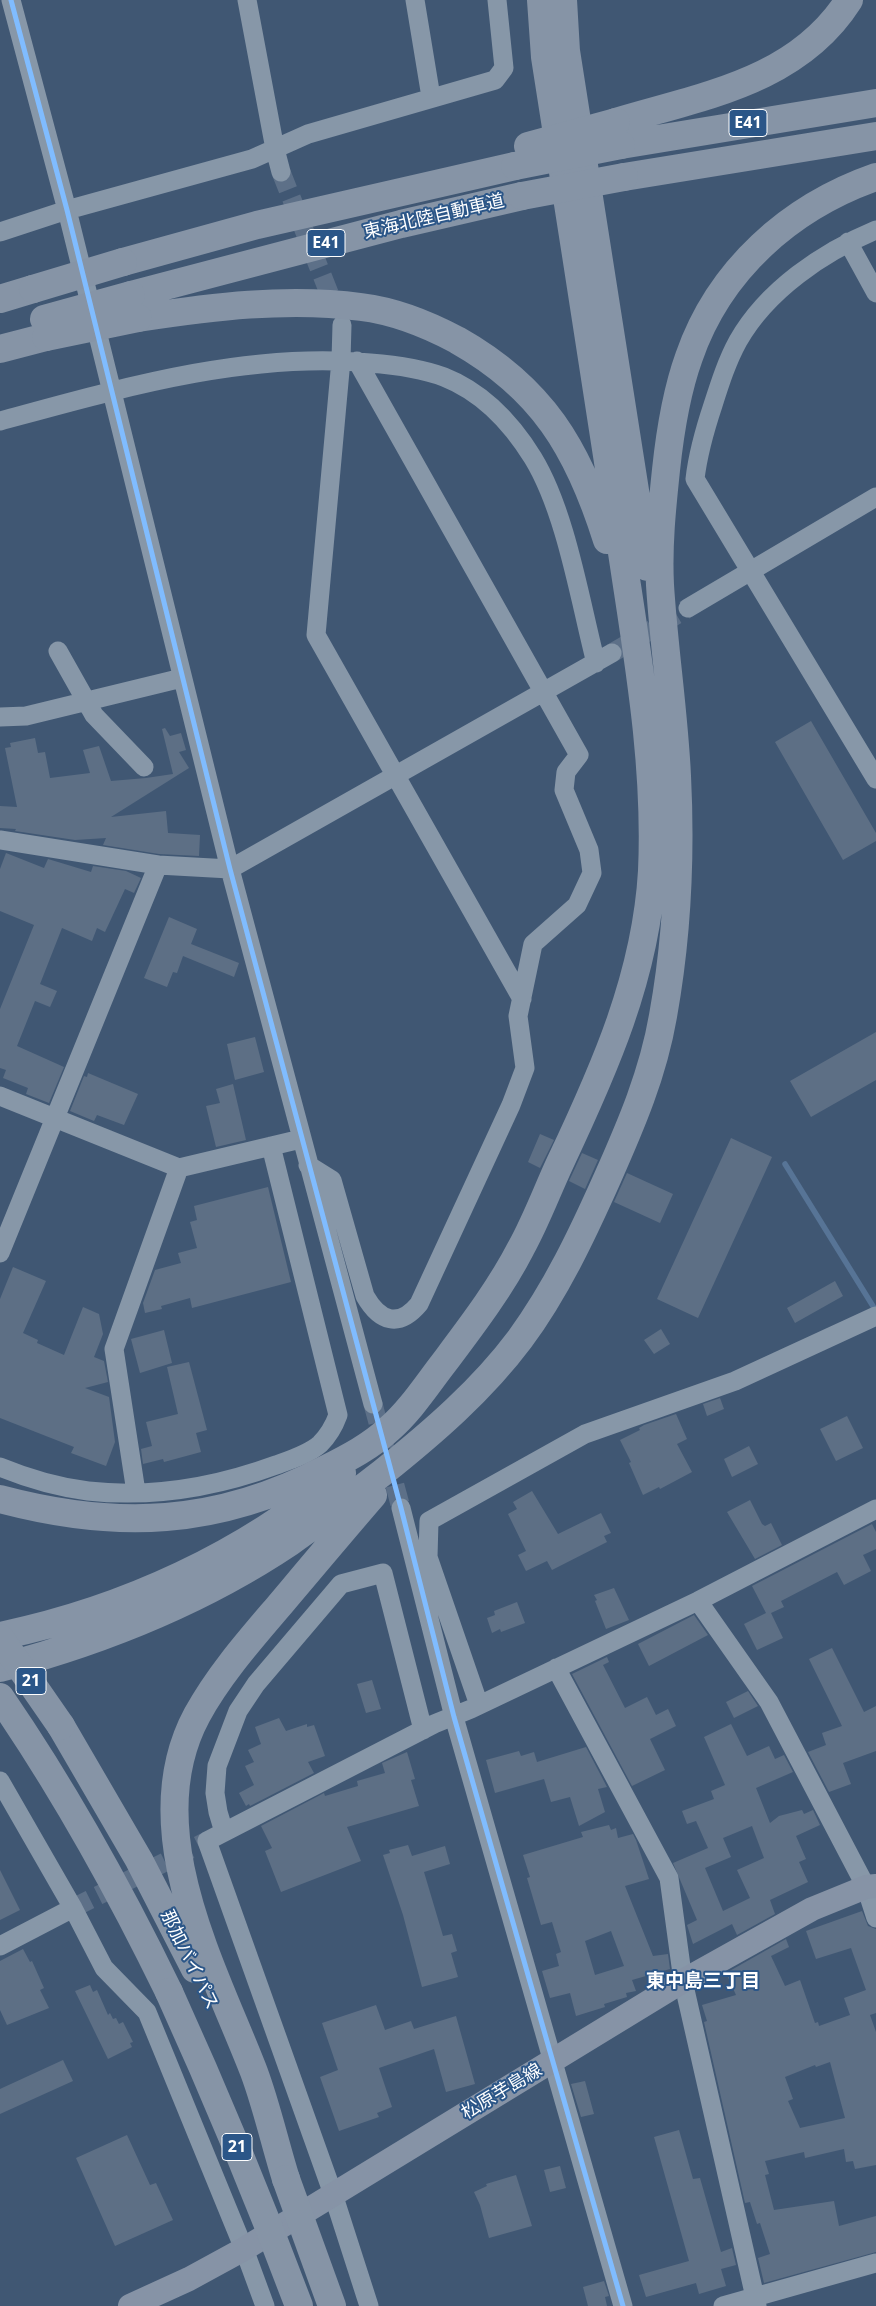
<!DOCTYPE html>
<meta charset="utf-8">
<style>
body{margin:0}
canvas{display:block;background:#405773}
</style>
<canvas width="876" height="2306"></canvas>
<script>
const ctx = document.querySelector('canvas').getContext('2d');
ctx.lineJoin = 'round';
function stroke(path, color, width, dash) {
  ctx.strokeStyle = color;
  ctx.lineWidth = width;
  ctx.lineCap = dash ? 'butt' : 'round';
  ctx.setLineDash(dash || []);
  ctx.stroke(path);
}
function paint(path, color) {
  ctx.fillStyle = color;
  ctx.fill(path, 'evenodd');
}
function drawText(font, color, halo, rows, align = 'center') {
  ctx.font = font + ' "Noto Sans","Noto Sans JP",sans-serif';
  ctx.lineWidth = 4;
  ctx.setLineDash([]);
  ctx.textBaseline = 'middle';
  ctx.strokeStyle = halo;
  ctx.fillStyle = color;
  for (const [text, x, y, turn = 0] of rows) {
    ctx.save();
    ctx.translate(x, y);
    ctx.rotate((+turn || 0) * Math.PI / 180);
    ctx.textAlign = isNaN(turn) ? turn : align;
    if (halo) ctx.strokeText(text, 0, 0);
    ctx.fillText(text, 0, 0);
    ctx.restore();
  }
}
const stream = new Path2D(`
 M785,1164l91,147`);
const building = new Path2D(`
 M811,721l65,112v8l-33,19 -68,-118z
 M165,728l5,8 11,-3 5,17 -7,2 10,16 -78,49 55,-6 2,22 32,2 -1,21 -40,-2 -56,-9 3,-7 -31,2 -60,-9 1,-2 -16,-1v-22l17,1 -12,-59 6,-1 -1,-4 25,-5 3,15 7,-1 5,26 40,-5 -7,-23 16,-4 12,35 35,-3 27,-4 -11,-45z
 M6,853l38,15 4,-9 43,13 2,-6 33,5 15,7 -7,15 -9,-4 -20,43 -8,-4 -5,13 -30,-13 -22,56 17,7 -7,16 -15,-6 -18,45 47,21 -15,36 -23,-9 2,-6 -25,-10 3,-8 -6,-2v-59l34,-84 -34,-14v-42z
 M169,917l28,12 -6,15 48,19 -5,14 -51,-21 -6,17 -4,-1 -6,15 -23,-9z
 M876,1032v48l-65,37 -21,-36z
 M255,1037l9,35 -29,8 -8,-36z
 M88,1073l50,21 -14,31 -27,-10 -3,6 -24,-10 14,-35 3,1z
 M233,1084l13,56 -30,7 -10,-41 14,-3 -4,-14z
 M540,1134l14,6 -14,28 -12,-6z
 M731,1138l41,19 -74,161 -41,-19z
 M582,1153l16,7 -13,29 -16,-8z
 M627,1173l46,21 -13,29 -46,-21z
 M268,1187l23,95 -99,26 -2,-10 -29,8 1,3 -17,4 -2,-10 12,-33 26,-7 -3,-10 19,-5 -7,-26 7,-2 -3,-14z
 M13,1267l33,14 -23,52 15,7 -1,3 27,12 19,-48 16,7 4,20 -9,23 10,4 4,21 -23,6 24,9 6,45 -9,24 -35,-13 3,-6 -74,-29v-119z
 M835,1281l8,15 -48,27 -8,-15z
 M661,1329l9,15 -16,10 -10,-14z
 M164,1330l8,33 -32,10 -9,-34z
 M189,1362l18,68 -11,3 5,19 -37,10 -1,-3 -20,5 -2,-15 11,-3 -6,-24 32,-8 -11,-47z
 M720,1398l4,11 -17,7 -4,-12z
 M676,1414l11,25 -10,5 15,28 -32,17 -1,-2 -16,8 -14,-32 2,-1 -11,-22 20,-10 -1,-2 5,-3z
 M847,1416l16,32 -27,13 -16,-32z
 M749,1446l9,18 -26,13 -8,-18z
 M532,1491l26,43 43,-21 10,20 -7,3 3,6 -55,28 -5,-9 -21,10 -8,-16 8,-4 -18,-37 9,-5 -4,-7z
 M750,1500l12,24 3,2 6,-3 11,22 -27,14 -28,-47z
 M872,1524l4,8v17l-13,6 8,16 -27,14 -7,-13 -56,29 3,6 -13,6 12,25 -26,12 -13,-26 22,-11 -14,-27z
 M614,1588l15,32 -23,9 -11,-28 2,-1 -3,-5z
 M517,1602l8,21 -24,9 -1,-3 -8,4 -5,-15 8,-3 -1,-4z
 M694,1615l14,20 -59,31 -11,-22z
 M832,1648l32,64 12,-6v45l-33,12 8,21 -22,8 -21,-40 18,-7 -4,-12 20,-7 -33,-67z
 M607,1657l2,5 -6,3 22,43 22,-11 9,18 12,-6 8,17 -26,13 15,31 -33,16 -60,-112z
 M372,1680l9,29 -15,4 -9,-29z
 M748,1691l10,15 -24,12 -8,-16z
 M279,1718l7,13 21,-7v3l7,-2 11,31 -17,6 6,11 -64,33 -1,-2 -3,2 -7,-13 15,-8 -9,-19 9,-4 -6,-12 13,-6 -6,-17z
 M731,1724l16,32 22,-10 6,13 9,-4 9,17 -37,16 14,35 9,-7 23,-6 2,4 9,-4 7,15 -24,11 10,23 -7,3 9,20 -38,18 5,14 -38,21 -5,-11 -39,20 -6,-19 10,-5 -24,-57 35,-15 -12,-27 -9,3 -5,-13 32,-12 -3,-8 14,-6 -21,-48zM752,1826l12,32 -27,12 13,28 -27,13 -18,-43 26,-11 -8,-19z
 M586,1747l21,40 -9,2 7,23 -26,14 -9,-29 -19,5 -7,-23 -49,14 -9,-33 33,-9 2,5 13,-4 3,10z
 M407,1752l8,27 -4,1 8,26 -72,21 14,34 -80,31 -16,-41 7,-3 -11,-22 63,-33 1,3 33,-10 -1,-5 28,-8 -3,-10z
 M609,1825l2,5 5,-2 2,10 15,-4 3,6 13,39 -24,7 28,70 15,-2 2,15 -38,11 4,11 -10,2 1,4 -23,7 1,3 -29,9 -6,-23 -20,5 -8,-27 17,-5 -3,-12 5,-2 -9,-30 -11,3 -14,-47 3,-1 -7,-22 60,-18 -2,-5zM611,1931l13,35 -29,9 -10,-34z
 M408,1845l4,11 33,-10 5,18 -26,8 19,64 9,-2 5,17 -6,2 7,24 -36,10 -19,-72 -20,-60 7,-2 -1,-3z
 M0,1870l20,40 -20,10z
 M862,1911l6,15 8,3v84l-6,2 6,17v133l-21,4 -2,-8 -7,1 -2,-13 -39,9 -1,-6 -39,9 4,13 -4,1 9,35 60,-9 5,25 37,-10v36l-112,31 -6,-25 12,-4 -10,-31 -3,1 -7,-22 -5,1 -41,-181 3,-1 -5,-16 34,-10 -10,-22 60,-34 3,8 -18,9 14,30 15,-6 15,43 3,-1 1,4 31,-11 -6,-17 22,-8 -15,-42 -35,11 -10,-28zM830,2062l15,56 -45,10 -12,-27 5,-2 -8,-22 30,-12 1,2z
 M23,1949l7,13 2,-1 12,27 -4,2 9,18 -42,17 -7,-15v-49z
 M90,1985l3,7 4,-2 11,25 2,-2 3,6 3,-1 3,6 4,-2 10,20 -3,1 2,4 -24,12 -33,-68z
 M376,2005l9,25 26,-9 3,8 42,-13 19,68 -29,8 -12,-43 -55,19 13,39 -15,6 2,4 -40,14 -19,-54 18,-7 -16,-47z
 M63,2060l10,21 -73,33v-25z
 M585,2081l9,33 -13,3 -10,-33z
 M679,2130l14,49 7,-1 21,74 11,-4 4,17 -15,4 5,17 -27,8 -3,-11 -50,14 -7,-22 50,-14 -35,-124z
 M127,2135l23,50 6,-2 17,37 -58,26 -39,-88z
 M560,2166l6,22 -16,4 -6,-22z
 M516,2175l16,51 -43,12 -9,-33 -6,-13 13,-6 -1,-2z
 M604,2281l5,15 -4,1 2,9h-19l-5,-19z`);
const minorTunnel = new Path2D(`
 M281,172l56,141
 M612,653l76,-45
 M373,1404l28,104
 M73,1908l134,-67`);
const minor = new Path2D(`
 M11,0l56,210 163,659 143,535
 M247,0l28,149 6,23
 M415,0l16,97
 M876,230c-53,22 -109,60 -138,111 -11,20 -18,42 -25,64 -8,24 -15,48 -18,74l181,300
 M0,232l67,-22 185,-51 56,-25 187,-54 9,-12 -7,-68
 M848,242l28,51
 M342,325l-1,35 -25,275 206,364
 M0,421c118,-32 247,-70 370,-58 25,2 50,5 74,14 38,15 68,47 89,81 33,54 47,143 63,205
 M688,608l188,-111
 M58,651l36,64 50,52
 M0,717l26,-1 156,-38
 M0,840l158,25 -158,388
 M158,865l72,4 382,-216
 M0,1096l179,72 122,-29
 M308,1165l24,15 33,116c15,26 34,32 54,8l92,-199 14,-37 -7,-52 15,-72 44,-39 15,-32 -3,-23 -25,-60 2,-18 13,-17 -222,-394
 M0,1467c29,12 57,20 88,24 64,7 128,-4 188,-26 14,-5 33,-11 44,-21 9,-9 14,-18 18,-29l-67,-269
 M136,1492l-22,-143 65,-181
 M401,1508l53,209 169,589
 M698,1601l71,101 97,185 10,31
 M556,1668l113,210 14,103 74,325
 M479,1705l-51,-148 1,-36 156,-87 150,-53 141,-65
 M0,1781l73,127 31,60 43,44 97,237 21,57
 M224,1832l-6,-20 -3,-19 2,-27 21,-55 18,-27 85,-100 42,-11 40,157
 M0,1946l73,-38
 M369,2306l-36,-112 -126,-353 227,-117 37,-15 227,-108 178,-92
 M723,2306l153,-43`);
const major = new Path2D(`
 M130,2306l59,-27 55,-30 439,-268 129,-72 54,-22 10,-1`);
const highway = new Path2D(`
 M563,0l3,51 81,516
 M616,122c86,-26 181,-40 233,-122
 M621,145l255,-42
 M624,177l252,-41
 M123,262l134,-37 258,-59
 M131,295l270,-71 121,-28
 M0,299l33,-10
 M138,318c73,-11 149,-21 223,-11 33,4 66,17 96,33 85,48 121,108 150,200
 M0,349l46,-12
 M0,1499c117,31 217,27 326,-30 22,-11 45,-23 63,-40 21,-18 37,-43 54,-65 27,-36 57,-75 78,-116 15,-27 26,-57 39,-85 44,-93 86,-187 92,-292 5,-109 -15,-217 -31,-325 -24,-163 -51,-326 -76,-489l-4,-57
 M0,1636c125,-26 244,-81 342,-163
 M0,1668c102,-27 202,-67 290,-126 32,-22 62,-46 92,-69 50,-40 100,-83 138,-134 36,-49 62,-104 87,-160 24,-54 46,-105 56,-163 14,-78 18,-160 14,-240 -3,-64 -13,-127 -17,-191 -2,-39 2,-77 6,-115 4,-38 10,-77 23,-113 30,-87 101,-150 187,-180
 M0,1697c66,96 118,190 169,295
 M61,1726l78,134 56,109
 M286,2179c-11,-35 -19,-72 -32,-107 -41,-106 -118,-244 -57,-357 22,-40 52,-74 81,-108 32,-38 63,-75 95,-112`);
const highwayBridge = new Path2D(`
 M528,146l88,-24
 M515,166l106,-21
 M522,196l102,-19
 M33,289l90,-27
 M44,319l87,-24
 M46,337l92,-19
 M0,1638l61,88
 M169,1992c47,103 90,207 130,314
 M286,2179l46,127`);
const cycleway = new Path2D(`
 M11,0l56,210 163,659 171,639 53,209 169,589`);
const shields = [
 [748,123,38],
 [326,243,38],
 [31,1681,30],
 [237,2147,30]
];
const shieldNames = [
 ["E41",748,123],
 ["E41",326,243],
 ["21",31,1681],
 ["21",237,2147]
];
const streetNames = [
 ["東海北陸自動車道",434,217,-13],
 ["那加バイパス",189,1960,64],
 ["松原芋島線",502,2092,-31]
];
const neighbourhoodNames = [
 ["東中島三丁目",703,1982]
];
stroke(stream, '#577496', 5.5);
paint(building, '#5d6f85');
stroke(minorTunnel, '#5d7088', 19, [19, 9]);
stroke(minor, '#8797a8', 19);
stroke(major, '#8693a6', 24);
stroke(highway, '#8694a6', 28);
stroke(highwayBridge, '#8694a6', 28);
stroke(cycleway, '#80bcff', 5);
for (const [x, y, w] of shields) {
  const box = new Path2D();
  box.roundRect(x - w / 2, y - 13.5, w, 27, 4);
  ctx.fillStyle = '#2b5688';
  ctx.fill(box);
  stroke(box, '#fff', 1);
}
drawText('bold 16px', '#fff', null, shieldNames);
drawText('18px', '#fff', '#2b5688', streetNames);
drawText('bold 19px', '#fff', '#2b5688', neighbourhoodNames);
</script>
